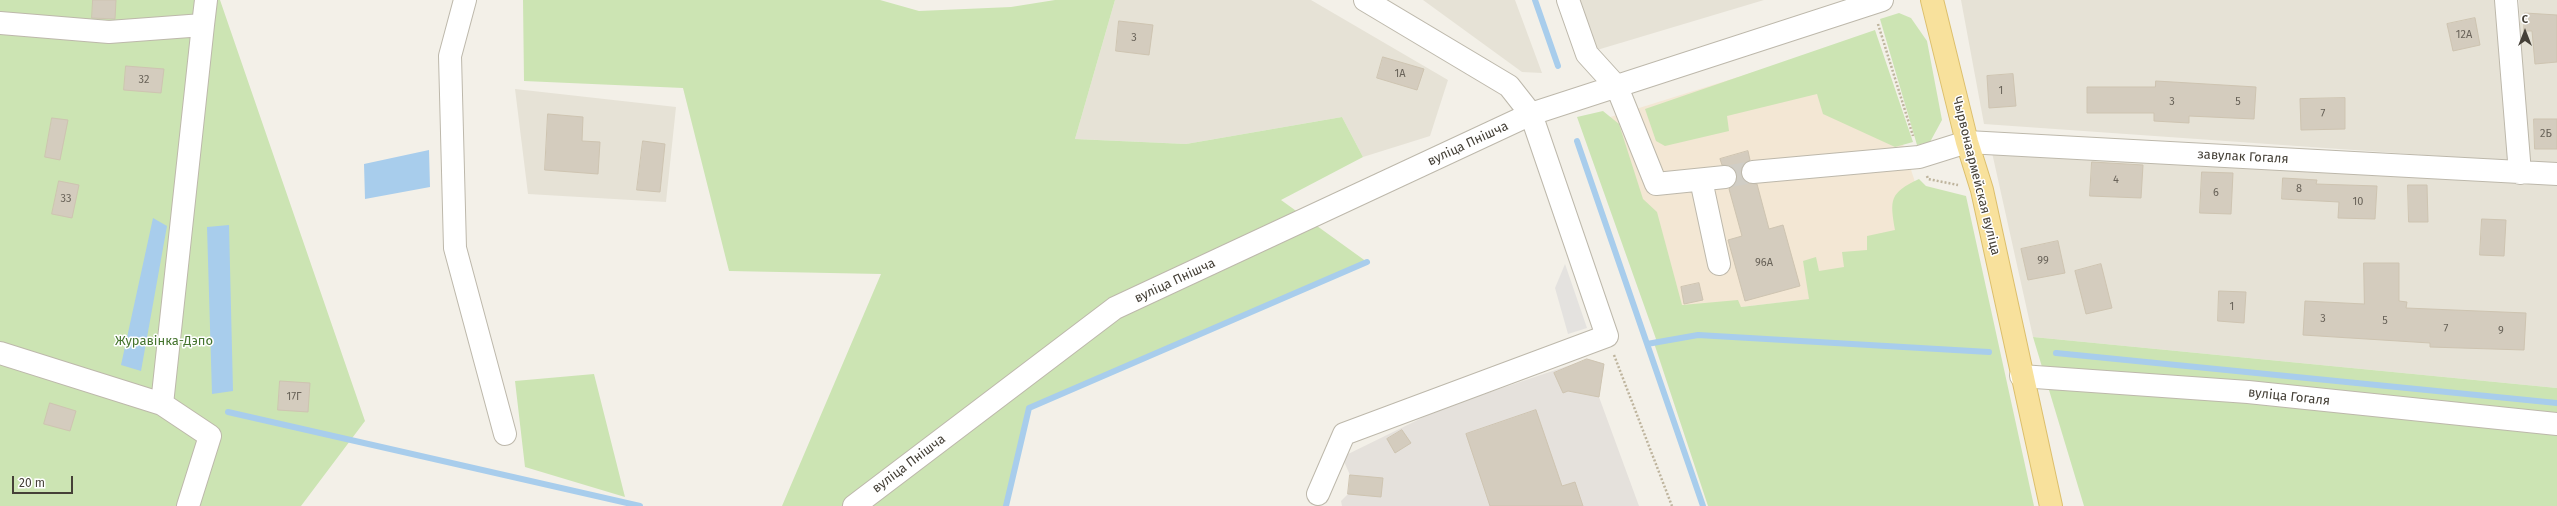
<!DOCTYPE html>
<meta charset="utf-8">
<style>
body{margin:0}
#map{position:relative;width:2557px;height:506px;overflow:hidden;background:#f3f0e8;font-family:"Fira Sans",sans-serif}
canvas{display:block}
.north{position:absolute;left:2505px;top:12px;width:40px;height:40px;-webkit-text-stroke:3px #fff;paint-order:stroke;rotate:0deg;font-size:11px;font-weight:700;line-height:16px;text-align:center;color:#454037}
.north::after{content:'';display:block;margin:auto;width:14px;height:18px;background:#454037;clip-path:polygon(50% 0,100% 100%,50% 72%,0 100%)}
.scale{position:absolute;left:12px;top:476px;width:61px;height:18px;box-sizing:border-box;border:2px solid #454037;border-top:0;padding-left:5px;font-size:12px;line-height:14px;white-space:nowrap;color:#454037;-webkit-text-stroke:3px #fff;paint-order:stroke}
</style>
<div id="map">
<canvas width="2557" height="506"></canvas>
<div class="north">С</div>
<div class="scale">20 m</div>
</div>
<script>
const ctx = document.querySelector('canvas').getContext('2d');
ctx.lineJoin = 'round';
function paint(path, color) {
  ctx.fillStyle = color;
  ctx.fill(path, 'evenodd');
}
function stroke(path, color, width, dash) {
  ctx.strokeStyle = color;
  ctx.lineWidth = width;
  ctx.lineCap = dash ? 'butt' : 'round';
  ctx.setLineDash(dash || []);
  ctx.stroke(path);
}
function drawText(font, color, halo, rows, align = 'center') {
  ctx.font = font + ' "Fira Sans",sans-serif';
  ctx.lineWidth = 3;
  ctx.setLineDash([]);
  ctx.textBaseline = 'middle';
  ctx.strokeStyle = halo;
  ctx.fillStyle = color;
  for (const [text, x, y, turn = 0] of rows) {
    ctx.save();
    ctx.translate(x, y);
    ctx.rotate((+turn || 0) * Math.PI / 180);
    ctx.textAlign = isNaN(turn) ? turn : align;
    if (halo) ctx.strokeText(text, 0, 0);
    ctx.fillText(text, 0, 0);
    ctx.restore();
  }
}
const residential = new Path2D(`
 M1115,0h196l137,80 -18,56 -67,21 -21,-40 -156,27 -111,-5z
 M1423,0h92l27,73 -20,-1z
 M1580,0h184l-167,50z
 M1961,0h538l11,161 -526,-37z
 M2519,0h38v165l-33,-2z
 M515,89l161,18 -10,95 -138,-8z
 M1991,148l566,35v205l-524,-51z`);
const commercial = new Path2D(`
 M1869,36l78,248 -278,31 -65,-196z`);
const industrial = new Path2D(`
 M1588,359l16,5 -5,33 40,109h-297l-1,-5 7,-7 2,-19 -8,-18 98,-48z`);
const green = new Path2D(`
 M0,0h220l145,421 -64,85h-301z
 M523,0h357l39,11 92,-4 44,-7h60l-40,139 111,5 156,-27 21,40 -82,43 86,62 -338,146 -23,98h-224l99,-232 -152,-3 -46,-183 -159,-7z
 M1899,13l12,5 16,23 15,79 -12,22 -13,3 -37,-126z
 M1875,30l38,112 -18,5 -72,-33 -6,-20 -90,22 2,15 -64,15 -9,-5 -11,-32z
 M1603,111l16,13 24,75 14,13 25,93 56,-5 3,7 68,-8 -6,-38 13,-4 3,14 25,-4 -2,-15 25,-2v-14l28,-6c-5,-30 -6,-37 24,-51l7,7 40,10 68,310h-326l-54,-163 2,-4 -79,-222z
 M2033,337l524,51v118h-473z
 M594,374l31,123 -100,-30 -10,-86z`);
const parking = new Path2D(`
 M1565,264l22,64 -19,6 -13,-46z`);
const water = new Path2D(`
 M429,150l1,37 -65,12 -1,-35z
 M153,218l14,8 -26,145 -20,-6z
 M229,225l4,166 -21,3 -5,-167z`);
const stream = new Path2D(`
 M1535,0l23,66
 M1577,141l126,365
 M1647,344l51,-9 291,17
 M2056,353l501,50
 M228,412l412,94
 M1006,506l23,-98 338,-146`);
const building = new Path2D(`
 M93,0h23l-1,19 -23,-1z
 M2525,13l32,2v47l-22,2 -3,-33h-8z
 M2475,18l5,27 -27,6 -6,-27z
 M1119,21l34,4 -4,30 -33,-4z
 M1383,57l41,12 -7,21 -40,-12z
 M126,66l38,3 -3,24 -37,-3z
 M2013,74l3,32 -27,2 -2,-32z
 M2156,81l100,6 -2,32 -65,-3v7l-35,-2v-8h-67v-26h68z
 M2345,98v31l-44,1 -1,-31z
 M548,114l35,3 -1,24 18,1 -2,32 -53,-4z
 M52,118l16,2 -8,40 -15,-3z
 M2534,119h23v30h-22z
 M643,141l22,3 -5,48 -23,-2z
 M1748,151l2,9 -8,7 1,12 5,4 9,1 12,45 14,-4 17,61 -55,15 -17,-61 14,-4 -13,-47 7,-7 1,-7 -7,-9 -8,-1 -2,-6z
 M2092,162l51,3 -2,33 -51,-2z
 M2202,172l31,1 -2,41 -31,-1z
 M2283,178l34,2 -1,4 61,2 -2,33 -37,-1 1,-16 -57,-3z
 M59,181l20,4 -7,33 -20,-4z
 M2408,185h19l1,37h-19z
 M2482,219l24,1 -2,36 -24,-1z
 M2058,241l7,32 -37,7 -7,-31z
 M2364,263h35v38l8,1 -1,6 120,5 -2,37 -94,-3v-4l-127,-8 2,-34 59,3z
 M2101,264l11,44 -26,6 -11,-43z
 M1699,283l4,17 -19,4 -3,-17z
 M2219,291l27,1 -2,31 -26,-2z
 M1587,359l17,5 -5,33 -31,-6 -5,2 -9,-20z
 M280,381l30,2 -2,29 -30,-2z
 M50,403l26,8 -6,20 -26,-7z
 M1536,410l26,76 13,-4 8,24h-93l-24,-72z
 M1402,430l9,13 -16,10 -8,-14z
 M1350,475l33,3 -2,19 -33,-3z`);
const minorTunnel = new Path2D(`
 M1725,177l28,-5`);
const path = new Path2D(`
 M1878,24l35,112
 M1927,176l1,3 30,6
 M1614,355l58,151`);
const minor = new Path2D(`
 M465,0l-15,56 5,192 50,186
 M1365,0l144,86 22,28 351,-114
 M1568,0l19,54 30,33 39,97 69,-7
 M2506,0l14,173
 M0,23l109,9 94,-7 3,-25
 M1753,172l166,-15 48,-15 590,32
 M1701,180l18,84
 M0,353l162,51 48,32 -22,70
 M2021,376l227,16 309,32
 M162,404l41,-379
 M854,506l261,-198 416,-194 76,222 -263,98 -26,60`);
const major = new Path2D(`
 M1932,0l35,142 15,48 69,316`);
const numberNames = [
 ["12А",2464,35],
 ["3",1134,38],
 ["1А",1400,74],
 ["32",144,80],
 ["1",2001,91],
 ["3",2172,102],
 ["5",2238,102],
 ["7",2323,114],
 ["2Б",2546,134],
 ["4",2116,180],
 ["8",2299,189],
 ["6",2216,193],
 ["33",66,199],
 ["10",2358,202],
 ["99",2043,261],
 ["96А",1764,263],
 ["1",2232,307],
 ["3",2323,319],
 ["5",2385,321],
 ["7",2446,329],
 ["9",2501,331],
 ["17Г",294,397]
];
const streetNames = [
 ["вуліца Пнішча",1468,144,-25],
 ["завулак Гогаля",2243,157,3],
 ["Чырвонаармейская вуліца",1976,176,76],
 ["вуліца Пнішча",1175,281,-25],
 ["вуліца Гогаля",2289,397,6],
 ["вуліца Пнішча",909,464,-37]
];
const parkNames = [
 ["Журавінка-Дэпо",164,341]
];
paint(residential, '#e6e2d6');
paint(commercial, '#f3e7d4');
paint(industrial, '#e5e1dc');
paint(green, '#cce4b3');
paint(parking, '#e4e2df');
paint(water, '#a8cdec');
stroke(stream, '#a8cdec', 6);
paint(building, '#d4ccbe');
stroke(building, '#cec4b1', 1);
stroke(minorTunnel, '#d0cdc5', 22, [22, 11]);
stroke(minor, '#bdb8ab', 24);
stroke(major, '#dcbf6c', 24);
stroke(path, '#beb49d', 2.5, [2, 2]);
stroke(minor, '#fff', 22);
stroke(major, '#f8e19c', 22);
drawText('11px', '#696359', null, numberNames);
drawText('13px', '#454037', '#fff', streetNames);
drawText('13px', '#45742e', '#fff', parkNames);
</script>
